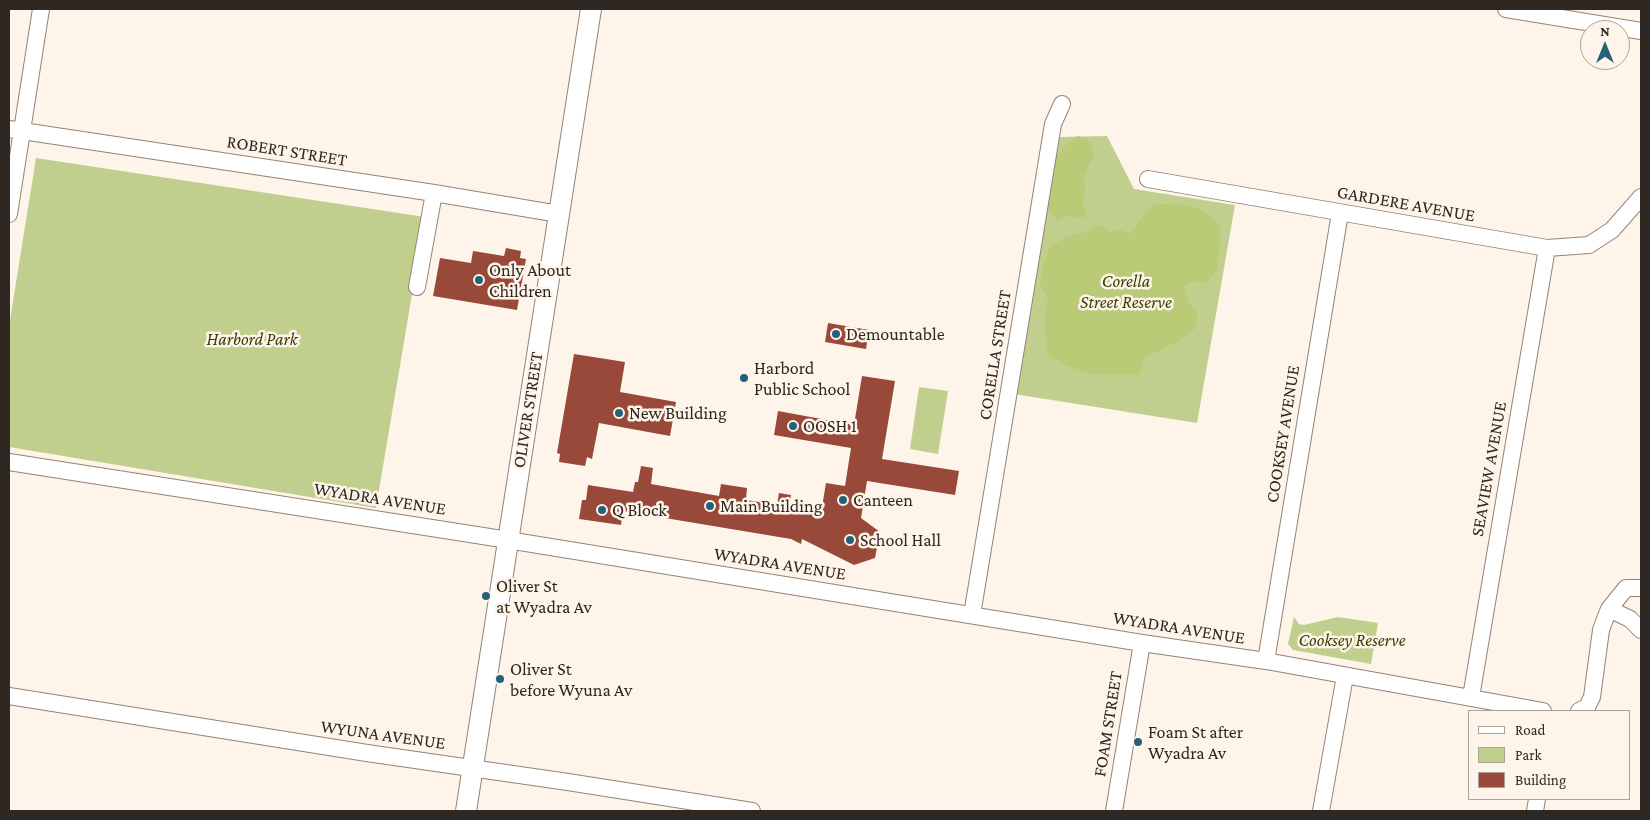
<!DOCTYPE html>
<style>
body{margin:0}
#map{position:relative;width:1650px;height:820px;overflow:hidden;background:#fef4e9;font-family:"Crimson Pro",serif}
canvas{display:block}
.frame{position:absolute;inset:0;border:10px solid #2f2822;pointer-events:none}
.legend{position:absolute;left:1468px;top:710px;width:162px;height:90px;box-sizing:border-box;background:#fef4e9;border:1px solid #aba299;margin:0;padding:6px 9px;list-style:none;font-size:15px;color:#2f2822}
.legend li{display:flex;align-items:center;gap:10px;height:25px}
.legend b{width:25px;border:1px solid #aba299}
.north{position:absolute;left:1580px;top:20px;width:50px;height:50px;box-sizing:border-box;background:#fef4e9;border:1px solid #aba299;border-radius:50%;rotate:0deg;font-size:14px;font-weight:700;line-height:20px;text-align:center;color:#2f2822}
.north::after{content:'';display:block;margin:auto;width:18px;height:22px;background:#256279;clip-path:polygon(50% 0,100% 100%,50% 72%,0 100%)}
</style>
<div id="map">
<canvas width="1650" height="820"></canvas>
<div class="frame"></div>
<ul class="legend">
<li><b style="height:6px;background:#fff"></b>Road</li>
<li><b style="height:14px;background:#c1cf8e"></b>Park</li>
<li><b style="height:14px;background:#984939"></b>Building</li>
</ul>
<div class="north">N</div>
</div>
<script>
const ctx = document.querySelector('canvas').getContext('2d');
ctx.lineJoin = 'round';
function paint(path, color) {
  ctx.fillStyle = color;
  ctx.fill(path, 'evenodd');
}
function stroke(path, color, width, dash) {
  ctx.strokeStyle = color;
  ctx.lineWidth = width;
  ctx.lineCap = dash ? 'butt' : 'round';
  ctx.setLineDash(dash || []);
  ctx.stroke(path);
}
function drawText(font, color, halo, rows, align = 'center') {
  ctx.font = font + ' "Crimson Pro",serif';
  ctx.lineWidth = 5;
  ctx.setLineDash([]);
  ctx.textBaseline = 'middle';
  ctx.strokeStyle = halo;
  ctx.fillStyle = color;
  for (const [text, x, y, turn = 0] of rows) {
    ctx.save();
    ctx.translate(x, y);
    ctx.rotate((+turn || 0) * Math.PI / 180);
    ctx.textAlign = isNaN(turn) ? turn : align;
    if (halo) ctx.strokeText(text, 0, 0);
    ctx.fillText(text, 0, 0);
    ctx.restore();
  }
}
const green = new Path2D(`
 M1107,136l27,53 101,16 -38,218 -183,-29 41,-237 5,-20z
 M36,158l389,59 -49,291 -367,-61v-121z
 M919,387l29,4 -10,63 -28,-5z
 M1294,617l5,7 5,1 34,-8 40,6 -7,41 -78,-14 -5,-6z`);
const forest = new Path2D(`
 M1078,136l10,3 6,15 -10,22 1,16 -3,10 4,10 -1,6 -20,-2 -7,5 -12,-13 9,-51 12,-13z
 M1154,204c30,0 47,-1 67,23l-4,43 -10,13 -14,-2 -9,5 5,17 8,10 -1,15 -17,13 -34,17 -6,17 -49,-1 -22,-8 -20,-11c-3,-20 -5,-39 0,-58l-8,-12 4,-23 6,-16 18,-10 19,-4 15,-8 7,9 10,-4 11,5 11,-15z`);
const building = new Path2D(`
 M506,248l15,3 -1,7 6,1 -9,51 -84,-14 7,-38 31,5 2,-12 31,5z
 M828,323l41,7 -3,19 -41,-7z
 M574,354l51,8 -5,30 56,10 -6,34 -71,-13 -7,36 -5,-2 -2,9 -26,-4 1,-8 -3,-1z
 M862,376l33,5 -13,78 77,12 -4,24 -88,-14 -6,37 19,14 -5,26 -21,7 -52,-26 -1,5 -10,-5 -168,-28 -2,14 -42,-6 3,-19h4l2,-15 45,7 2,-10h3l3,-16 12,2 -2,16 68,12 2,-12 26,4 -1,12 31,5 2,-12 12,2 -2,12 32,6 5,-30 19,3 6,-38 -77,-13 4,-24 76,14z`);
const minor = new Path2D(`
 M1506,9l135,22
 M9,129l425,64 125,21
 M1148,179l399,69 42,-3 23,-15 29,-33
 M9,214l32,-205
 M417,287l17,-94
 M9,462l474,74 659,107 124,18 277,50
 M1609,609l21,10 11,11
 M972,615l81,-491 9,-20
 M1266,661l74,-448
 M9,696l358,57 201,29 184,29
 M1471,697l76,-449
 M1579,711l8,-4 5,-10 9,-67 4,-11 4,-10 17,-21h15
 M1114,811l28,-168
 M1321,811l24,-135
 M1535,811l2,-12`);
const major = new Path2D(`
 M466,811l125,-802`);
const markers = [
 [479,280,5,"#256279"],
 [836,334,5,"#256279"],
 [744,378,5,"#256279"],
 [619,413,5,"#256279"],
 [793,426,5,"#256279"],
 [843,500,5,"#256279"],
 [710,506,5,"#256279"],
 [602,510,5,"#256279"],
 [850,540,5,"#256279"],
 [486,596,5,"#256279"],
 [500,679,5,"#256279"],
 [1138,742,5,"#256279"]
];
const streetNames = [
 ["ROBERT STREET",287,151,9],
 ["GARDERE AVENUE",1406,204,10],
 ["CORELLA STREET",995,355,-81],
 ["OLIVER STREET",528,410,-81],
 ["COOKSEY AVENUE",1283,434,-81],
 ["SEAVIEW AVENUE",1489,469,-80],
 ["WYADRA AVENUE",380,499,9],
 ["WYADRA AVENUE",780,564,9],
 ["WYADRA AVENUE",1179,628,9],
 ["FOAM STREET",1108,724,-81],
 ["WYUNA AVENUE",383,735,8]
];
const poiNames = [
 ["Only About",489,270],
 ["Children",489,291],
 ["Demountable",846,334],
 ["Harbord",754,368],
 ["Public School",754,389],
 ["New Building",629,413],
 ["OOSH 1",803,426],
 ["Canteen",853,500],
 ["Main Building",720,506],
 ["Q Block",612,510],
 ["School Hall",860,540],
 ["Oliver St",496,586],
 ["at Wyadra Av",496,607],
 ["Oliver St",510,669],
 ["before Wyuna Av",510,690],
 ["Foam St after",1148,732],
 ["Wyadra Av",1148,753]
];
const parkNames = [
 ["Corella",1126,281],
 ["Street Reserve",1126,302],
 ["Harbord Park",252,339],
 ["Cooksey Reserve",1352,640]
];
paint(green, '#c1cf8e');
paint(forest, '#bacb77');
paint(building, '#984939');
stroke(minor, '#948474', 18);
stroke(major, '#948474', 22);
stroke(minor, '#fff', 16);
stroke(major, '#fff', 20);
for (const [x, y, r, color] of markers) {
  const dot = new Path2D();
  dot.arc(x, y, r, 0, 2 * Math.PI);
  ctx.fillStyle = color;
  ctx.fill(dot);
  stroke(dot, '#fef4e9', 2);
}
drawText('18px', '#2f2822', '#fef4e9', streetNames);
drawText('18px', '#2f2822', '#fef4e9', poiNames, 'left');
drawText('italic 18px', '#384100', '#fef4e9', parkNames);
</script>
